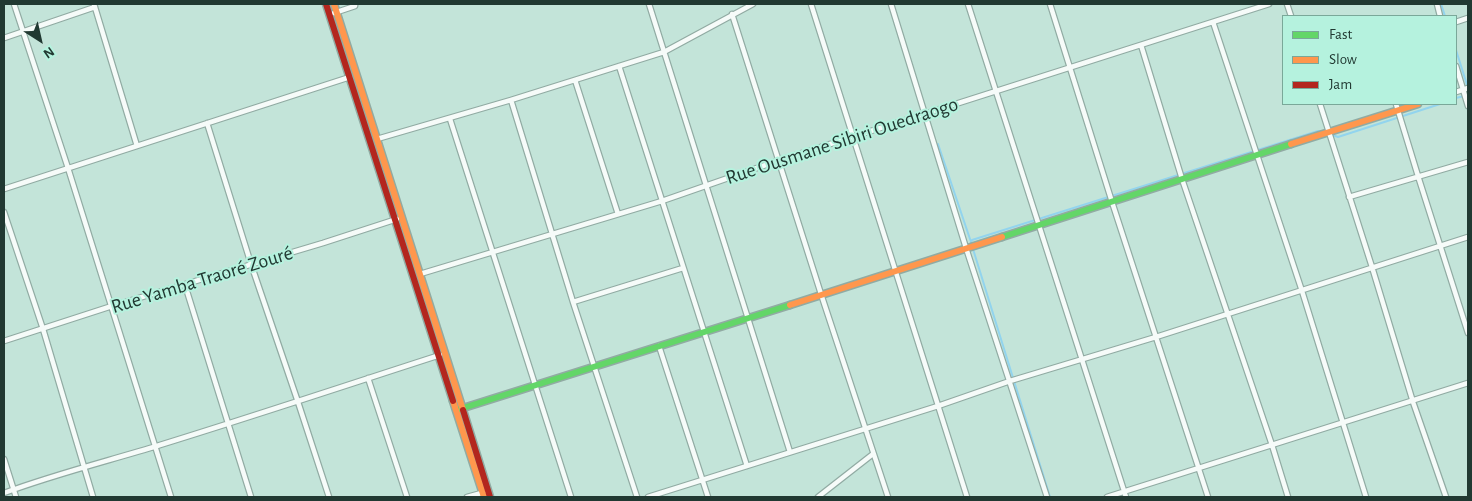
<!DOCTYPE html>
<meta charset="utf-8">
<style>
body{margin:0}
#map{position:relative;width:1472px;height:501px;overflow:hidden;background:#c3e4d9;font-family:"Alegreya Sans",sans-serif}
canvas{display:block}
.frame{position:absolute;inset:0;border:5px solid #213932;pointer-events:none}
.legend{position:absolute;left:1282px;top:15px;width:175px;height:90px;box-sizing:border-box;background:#b5f2de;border:1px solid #7aa899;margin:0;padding:6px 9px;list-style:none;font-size:15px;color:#213932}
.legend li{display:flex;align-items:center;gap:10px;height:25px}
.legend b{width:25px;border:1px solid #7aa899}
.north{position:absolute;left:15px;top:15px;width:50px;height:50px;-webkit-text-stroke:4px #b5f2de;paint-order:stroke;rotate:145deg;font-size:14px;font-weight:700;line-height:20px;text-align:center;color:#213932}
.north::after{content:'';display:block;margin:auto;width:18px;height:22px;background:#213932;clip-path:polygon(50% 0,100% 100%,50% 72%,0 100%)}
</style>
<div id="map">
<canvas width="1472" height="501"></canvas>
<div class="frame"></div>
<ul class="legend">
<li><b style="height:6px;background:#63d668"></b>Fast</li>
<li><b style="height:6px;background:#ff974d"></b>Slow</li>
<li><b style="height:6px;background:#b3261e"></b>Jam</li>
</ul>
<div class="north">N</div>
</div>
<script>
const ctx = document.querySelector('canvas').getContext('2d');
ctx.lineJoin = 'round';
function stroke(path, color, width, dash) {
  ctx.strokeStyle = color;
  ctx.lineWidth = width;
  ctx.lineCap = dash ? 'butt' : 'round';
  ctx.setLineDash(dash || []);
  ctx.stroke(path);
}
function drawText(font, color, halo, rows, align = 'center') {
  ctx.font = font + ' "Alegreya Sans",sans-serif';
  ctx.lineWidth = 4;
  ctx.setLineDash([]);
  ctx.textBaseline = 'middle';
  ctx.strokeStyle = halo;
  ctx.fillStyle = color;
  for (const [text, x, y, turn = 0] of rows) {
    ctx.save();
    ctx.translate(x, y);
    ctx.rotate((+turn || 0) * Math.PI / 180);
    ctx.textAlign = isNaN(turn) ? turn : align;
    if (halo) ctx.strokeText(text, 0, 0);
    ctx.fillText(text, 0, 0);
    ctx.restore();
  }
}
const stream = new Path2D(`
 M1441,4l4,12
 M1456,50l12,38
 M1456,98l12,-3
 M1330,134l8,3 102,-33
 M938,144l33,98
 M971,242l1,-2 346,-109 5,1
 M973,249l77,248`);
const street = new Path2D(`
 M14,4l54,164 103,329
 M94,4l43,142
 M649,4l141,448
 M811,4l156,493
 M891,4l75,244 81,249
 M968,4l158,493
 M1050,4l62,198 96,295
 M1287,4l4,12
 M1437,4l3,12
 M334,13l21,-7v-2
 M732,14l89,280 67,203
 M1213,22l89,269 64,206
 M1456,22l12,-4
 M4,38l91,-31
 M1141,45l41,134 90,266 16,52
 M619,66l128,400
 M1456,66l12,40
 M575,80l43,134
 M1456,92l12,-4
 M511,100l62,202 64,195
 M1320,104l52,163 41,135 33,95
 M1396,104l22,72 50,157
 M450,119l121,378
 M207,123l44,141 47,138 31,95
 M377,139l134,-39 153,-48 89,-48
 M4,189l346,-112
 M1349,197l119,-35
 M4,212l39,117 50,168
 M420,274l242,-73 118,-41 489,-156
 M185,285l66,212
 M573,302l110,-34
 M4,341l108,-35 211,-63 74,-24
 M659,346l49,151
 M368,378l39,119
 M4,459l12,38
 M4,493c51,-19 104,-32 156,-48 94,-29 187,-60 280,-90
 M467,497l18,-5
 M648,497l290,-91 72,-25 146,-44 312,-100
 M818,497l55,-43
 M1107,497l361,-114`);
const fast = new Path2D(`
 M1002,237l289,-93
 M460,409l330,-104`);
const slow = new Path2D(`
 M334,4l129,406
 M1291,144l127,-40
 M790,305l212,-68
 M453,401l31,96`);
const jam = new Path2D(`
 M326,4l127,397
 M463,410l27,87`);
const streetNames = [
 ["Rue Ousmane Sibiri Ouedraogo",842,141,-18],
 ["Rue Yamba Traoré Zouré",202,280,-17]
];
stroke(stream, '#92d4ee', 2);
stroke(street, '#91aba3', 7);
stroke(fast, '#91aba3', 9);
stroke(slow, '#91aba3', 9);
stroke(jam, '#91aba3', 9);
stroke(street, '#f6fbf9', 4.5);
stroke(fast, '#63d668', 6);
stroke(slow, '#ff974d', 6);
stroke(jam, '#b3261e', 6);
drawText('20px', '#213932', '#b5f2de', streetNames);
</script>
